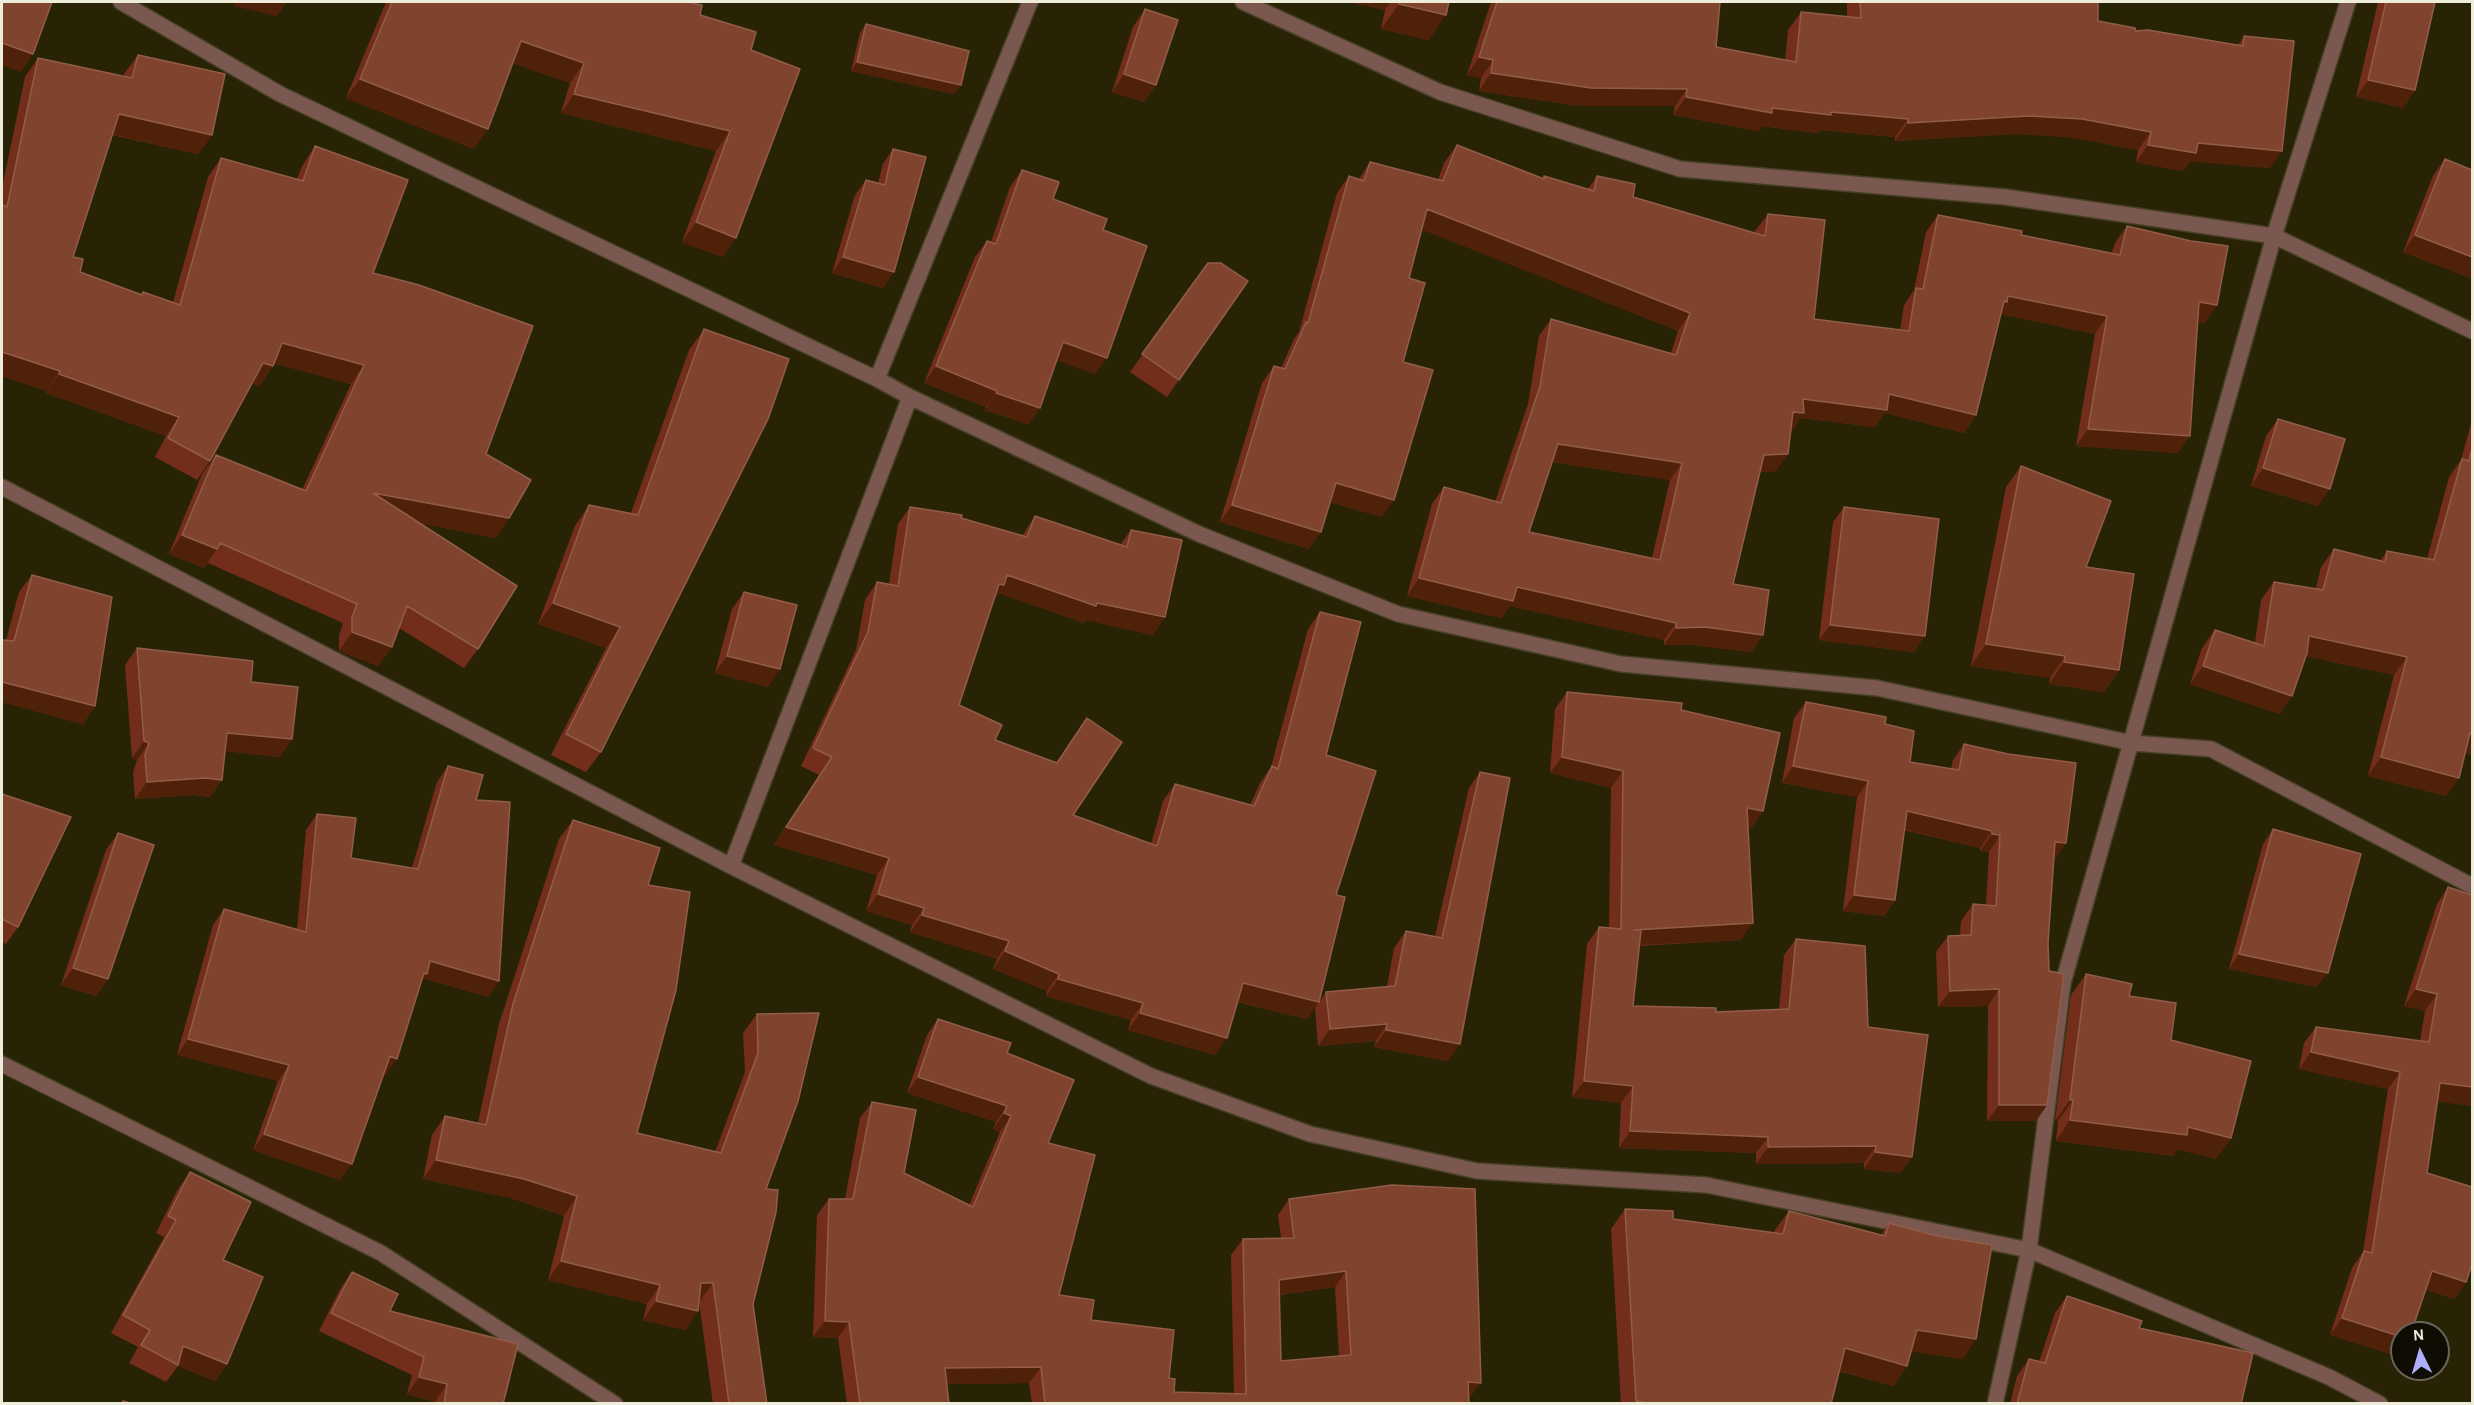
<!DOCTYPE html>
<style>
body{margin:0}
#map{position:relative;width:2474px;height:1405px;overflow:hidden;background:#292306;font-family:"Alegreya Sans",sans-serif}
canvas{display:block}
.frame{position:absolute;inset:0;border:3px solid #eeecdb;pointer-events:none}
.north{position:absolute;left:2390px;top:1321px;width:60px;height:60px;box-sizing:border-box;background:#0f0c03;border:2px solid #686659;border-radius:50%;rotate:355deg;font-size:16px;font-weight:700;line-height:24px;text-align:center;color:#eeecdb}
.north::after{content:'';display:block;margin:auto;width:21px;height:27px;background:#adaffb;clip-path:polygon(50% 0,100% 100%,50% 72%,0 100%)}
</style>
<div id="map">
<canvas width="2474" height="1405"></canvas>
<div class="frame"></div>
<div class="north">N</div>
</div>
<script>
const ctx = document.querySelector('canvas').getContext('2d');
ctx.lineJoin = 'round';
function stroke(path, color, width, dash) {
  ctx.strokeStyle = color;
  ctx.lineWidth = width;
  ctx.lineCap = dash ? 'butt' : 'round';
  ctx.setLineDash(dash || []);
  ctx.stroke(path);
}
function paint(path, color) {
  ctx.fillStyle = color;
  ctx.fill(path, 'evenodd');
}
const minor = new Path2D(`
 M121,2l159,92 597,285 33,18 289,137 199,80 223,50 256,24 255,55 79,6 261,137
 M1243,2l197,90 240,77 325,28 269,39 198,95
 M877,379l153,-377
 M2,487l729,379 420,210 159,58 167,37 229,14 323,65 300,127 51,27
 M731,866l179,-469
 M2,1064l379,189 234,151
 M1995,1404l34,-154 34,-267 211,-747 74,-234`);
const wall = new Path2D(`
 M386,2h305v1l9,12 51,35 -28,207 -41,-15 34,-91 -155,-38 9,-30 -57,-20 -39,86 -128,-51z
 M1348,2h101l-20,38 -48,-11 4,-19z
 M1491,2h229l-4,45 69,13 3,-30 13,-18 46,5v-15h251v19l38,10 102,14 6,-9 26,132 -80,-7 -7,10 -47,-9 2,-12 -69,-13 -53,-3 -121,7v-4l-75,-7 -2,3 -56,-7 -3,5 -86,-16 2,-9h-97l-99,-15 2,-13 -14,-3z
 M2378,2h57l-20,88 -12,18 -47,-11z
 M1145,9l11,76 -12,17 -32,-10 21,-65z
 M866,24l88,70 -103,-23 9,-38z
 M138,55l74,80 -14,19 -86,-19 -39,122 7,15 61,22 2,-2 30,10 35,-125 13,-19 76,21 5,-13 13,-20 58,127 113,181 10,84 -76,-15 58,126 -14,19 -65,-40 -7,19 -14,19 -39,-15v-15l4,-13 -135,-60 -4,5 -35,-14 33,-80 14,-19 86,35 49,-106 -77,-21 -1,3 -14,20 -7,-3 -42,78 -13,19 -42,-23 11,-21 -120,-43 1,-2 -45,-15v-188l23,-111 13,-19 86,19v-3z
 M1457,145l86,33 1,-2 44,13 9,-13 36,21 122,36v-2l13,-17 46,105 86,11 4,-25 10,-15 12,-58 12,-17 83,20 91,18 3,-10 12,-17 78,97 -7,-1 -20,131 -102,-7 19,-112 -94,-20 -25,101 -12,18 -79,-20 -10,14 -74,-9 -10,13 -15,40 -16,1 -27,112 30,51 -12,17 -58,-7h-29v-5l-154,-34 -9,12 -94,-22 25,-92 12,-17 51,15 33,-98 11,-68 12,-17 120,34 7,-22 -256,-102 -13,49 -6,84 -21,155 -52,-15 -21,47 -89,-27 42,-139 12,-17 7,2 13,-29 5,-7 38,-139 12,-17 10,3 11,-17 68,18 6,-17zM1552,462l118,18 -18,78 -123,-26z
 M893,149l-10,139 -51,-15 23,-78 11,-15 12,3 5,-19z
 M2445,159l27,11v105l-2,3 -67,-26 30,-76z
 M1022,170l31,29 50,31 -8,144 -38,-14 -17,48 -12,16 -43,-14 1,-3 -62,-24 51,-126 12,-16 4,1 19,-55z
 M1208,263l40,18 -81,116 -37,-25z
 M704,329l-103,423 -15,20 -35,-17 55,-107 -68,-24 37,-98 14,-21 42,8 58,-163z
 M2278,419l40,87 -67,-20 15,-50z
 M2472,420v335l-7,-2 -19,43 -78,-20 26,-101 -88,-19 -26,58 -90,-30 12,-36 13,-18 40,12 6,-42 13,-18 42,6 5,-21 13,-18 46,12 7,-10 40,8 22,-82 12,-17z
 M2021,466l65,101 33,103 -15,22 -55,-8 1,-6 -79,-12 35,-179z
 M910,507l51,11 61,18 13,-20 85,29 11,-15 22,105 -67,-15 -2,3 -85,-30 -6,8 -34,104 114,110 78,29 12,-43 12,-17 75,21 10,-22 11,-16 37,-138 12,-17 6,143 10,140 -17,107 -12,17 -70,-17 -22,53 -87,-25 3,-10 -85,-24 1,-5 -54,-22 4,-10 -87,-27 2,-7 -46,-14 11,-36 -103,-30 45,-70 -18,-9 55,-116 9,-50 12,-18 12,2 9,-60z
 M1844,507l70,145 -95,-12 14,-118z
 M32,575l63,131 -12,18 -81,-22v-62h4l13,-48z
 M744,592l24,95 -53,-14 17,-64z
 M137,648l114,34 29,75 -55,-6 -3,29 -12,17 -17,-2 -58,4 -2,-27 4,-12 -5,-2 -7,-93z
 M1567,692l114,18 82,101 -12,17 -3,-1 -7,113 -102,6 -6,60 83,6 63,-2 5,-55 12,-16 72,88 44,130 -12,16 -36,-4v-6l-108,1v-11l-137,-5 2,-45 -49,-6 15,-153 12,-17 10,1 2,-140 -61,-15 5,-64z
 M1806,702l79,22 25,38 41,7 2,-9 11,-16 102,99 -12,17h-1l-5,83 -1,162 -11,16h-49l1,-115 -50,1 -2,-55 12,-16 12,-1 1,-14 12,-17 13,1 3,-53 -9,-1v-3l-76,-18 -9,70 -11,16 -41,-5 14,-114 -75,-14 12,-65z
 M448,766l28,34 23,181 -11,16 -65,-19 -37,97 -3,-1 -43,106 -87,-30 25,-69 -101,-26 36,-130 11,-16 73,21 9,-100 11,-16 34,44 61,10 25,-86z
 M1480,772l-32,289 -74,-14 2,-6 -58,5 -3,-38 11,-16 61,-6 7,-38 12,-17 29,5 34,-148z
 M2,794l16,133 -12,17 -4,-2z
 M573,820l75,65 -11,248 78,19 30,-80 -2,-39 14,-19 9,175 -13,115 14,100h-54l-14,-102 -1,9 -13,19 -42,-10 4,-16 -99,-24 16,-64 -53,-18 -88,-19 9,-44 13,-19 33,7 21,-99 60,-185z
 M2273,829l44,158 -88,-18 34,-125z
 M118,833l-10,146 -12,17 -35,-11 45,-135z
 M2448,887l24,8v211l-35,-5 -10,72 39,109 -12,17 -29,-10 -28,67 -67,-21 22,-67 11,-16 25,-163 -89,-20 5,-26 12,-16 104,14 5,-30 -21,-5 33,-102z
 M2086,974l43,22 42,44 60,98 -15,21 -39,-10 -4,7 -117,-15 2,-20h-3l16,-126z
 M938,1019l69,34 41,90 11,152 110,83 5,14 60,2 -3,-139 12,-16 38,-1 -3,-23 11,-16 180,200h-1l1,5h-437l-3,-21 -82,1 2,20h-102l-9,-66 -25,-1 4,-122 12,-16h16l15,-81 12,-16 32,71 65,32 31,-73 -7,-3 3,-7 -89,-29 20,-58zM1335,1287l4,69 -58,5 -2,-66z
 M190,1172l33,88 4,104 -12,17 -37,-15 -12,16 -37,-19 9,-16 -27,-14 53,-96 -8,-4 22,-44z
 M1625,1209l48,10 101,14 1,-3 14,-19 92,24 8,-12 74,136 -52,-8 -4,15 -14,20 -54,-15 -8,33h-210l-10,-175z
 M352,1272l38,39 113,93h-68v-2l-28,-8 5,-19 -93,-44 21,-42z
 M2067,1296l72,32 102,76h-231l7,-28 12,-17 10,3 16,-49z`);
const shadedWall = new Path2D(`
 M236,2h51l-10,14 -44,-10z
 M1348,2h43l-6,8z
 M1399,4l47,11 -17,25 -48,-11z
 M521,41l63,22 -14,20 -63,-22z
 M2,43l31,11 -12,18 -19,-7z
 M1479,57l14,3 -12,18 -14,-3z
 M857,62l104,23 -7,9 -103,-23z
 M1491,73l196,16 -12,17h-97l-99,-15z
 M1124,74l32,11 -12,17 -32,-10z
 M360,79l128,50 -14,20 -128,-51z
 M2368,80l47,10 -12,18 -47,-11z
 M574,94l156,37 -14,20 -155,-38z
 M1686,97l86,11 136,11 -13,18 -75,-7 -2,3 -56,-7 -3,5 -86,-16z
 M119,114l93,21 -14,19 -92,-21z
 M2029,116l53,3 69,13 -13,18 -69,-13 -53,-3 -121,7 13,-18z
 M2198,143l84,8 -12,17 -80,-7 -7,10 -47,-9 12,-17z
 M1427,209l263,104 -12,18 -263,-104z
 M696,222l40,16 -13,19 -41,-15z
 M2415,235l57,22v18l-2,3 -67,-26z
 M843,257l51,15 -11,16 -51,-15z
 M2008,296l99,20 -12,18 -96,-20 -7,4z
 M2199,302l18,3 -12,18 -18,-3z
 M1063,342l44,16 -12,16 -43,-15z
 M282,343l82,22 -13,19 -83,-22z
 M2,352l58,19 -13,20 -45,-15z
 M263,363l10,3 -14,20 -9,-4z
 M936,366l61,25 -11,16 -62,-24z
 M59,374l120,43 -13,19 -120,-43z
 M996,393l44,15 -12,16 -43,-14z
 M1889,394l87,21 -12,18 -79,-20 -10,14 -74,-9 -9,13 -11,-2 22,-30z
 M2088,429l102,7 -12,17 -102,-7z
 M1558,444l124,19 -12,17 -124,-19z
 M1788,454l-12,17 -24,1 12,-17z
 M2263,468l67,21 -12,17 -67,-20z
 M1336,483l58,17 -12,17 -58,-17z
 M373,493l136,25 -13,20 -137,-26z
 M1232,505l89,27 -12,17 -89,-27z
 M182,535l35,14 -13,19 -35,-14z
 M1007,575l90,28 68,14 -12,18 -67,-15 -2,3 -85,-30 -7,9 7,-18z
 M1419,578l98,9 159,36 -12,17 -154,-34 -9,12 -94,-22z
 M553,603l67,24 -14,21 -68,-24z
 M1830,625l95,11 -11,16 -95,-12z
 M1705,627l58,8 -12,17 -58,-7h-29l12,-17z
 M352,632l40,15 -14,19 -39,-15z
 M2309,636l98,21 -13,18 -97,-21z
 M1986,644l79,12 -15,22 -79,-12z
 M727,656l53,13 -12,18 -53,-14z
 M2064,662l55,8 -15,22 -55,-8z
 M2203,666l89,30 -12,18 -90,-30z
 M2,682l93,24 -12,18 -81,-22z
 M227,733l65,6 -12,18 -65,-7z
 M2470,733h2v22l-14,-4z
 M144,741l5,2 -12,17 -5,-2z
 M1562,757l61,14 -12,17 -61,-15z
 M2381,757l78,21 -13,18 -78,-20z
 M1793,766l75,15 -11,16 -75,-14z
 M205,778l17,2 -12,17 -17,-2 -58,4 12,-17z
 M1747,808l16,3 -12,17 -16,-4z
 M1907,811l85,20 -12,17 -85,-21z
 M786,827l103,31 -12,17 -103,-30z
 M1992,834l8,1 -11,17 -9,-1z
 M2055,842l11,1 -12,17 -11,-2z
 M878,894l46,14 -12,17 -46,-14z
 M1854,895l41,5 -11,16 -41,-5z
 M922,915l87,26 -12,18 -87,-27z
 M1753,923l-12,17 -119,6 12,-16z
 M1005,951l54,23 -12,17 -54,-22z
 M2239,954l89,19 -11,14 -88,-18z
 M430,961l69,20 -11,16 -65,-19 -8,12z
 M73,968l35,11 -12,17 -35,-11z
 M1058,979l85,24 -12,17 -85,-24z
 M1243,983l76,19 -12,17 -76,-19z
 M1999,989l-11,17 -50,1 12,-16z
 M2416,989l21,5 -12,17 -21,-5z
 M1140,1013l87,25 -12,17 -87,-25z
 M1387,1024l-11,17 -58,5 12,-17z
 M1386,1030l74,14 -12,17 -74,-14z
 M188,1039l101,26 -11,16 -101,-26z
 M2311,1052l89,20 -12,17 -89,-20z
 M390,1056l7,3 -11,16 -8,-3z
 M918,1077l89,29 -11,16 -89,-29z
 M1584,1081l49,5 -12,17 -49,-6z
 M2440,1083l32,4v19l-44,-6z
 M2070,1100h3l-15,21h-3z
 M1999,1105h48l-11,16h-49z
 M1004,1113l7,3 -11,16 -7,-3z
 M2070,1120l118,7 43,11 -15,21 -39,-10 -4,7 -117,-15z
 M1630,1131l138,6 -12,16 -137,-5z
 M264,1134l88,30 -12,16 -87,-30z
 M1876,1146l-12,17 -108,1 12,-17z
 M1875,1152l37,5 -12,16 -36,-4z
 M436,1160l88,19 53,17 -13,20 -53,-18 -88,-19z
 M561,1261l99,24 -13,19 -99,-24z
 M1346,1271l-11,16 -67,9 11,-16z
 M2432,1271l34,11 -12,17 -34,-11z
 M701,1283h12l-14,19h-12z
 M656,1301l42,10 -13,19 -42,-10z
 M2342,1318l60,19v12l-5,7 -67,-21z
 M825,1321l24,1 -11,16 -25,-1z
 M1917,1330l59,9 -13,20 -60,-9z
 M183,1346l44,18 -12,17 -37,-15z
 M1845,1348l62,18 -14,20 -62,-18z
 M1041,1367l-12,16 -96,1 12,-16z
 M419,1377l28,7 -12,18 -28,-8z
 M1468,1382l13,1 -12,16 -13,-1z
 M1636,1401l17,3h-19z`);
const building = new Path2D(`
 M2,2h50l-19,52 -31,-11z
 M392,2h299v1l11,2 -2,10 56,17 -5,18 49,19 -64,169 -40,-16 34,-91 -156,-37 10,-31 -63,-22 -33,88 -128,-50z
 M1399,2h50l-3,13 -47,-11z
 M1497,2h223l-4,45 80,15 5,-50 60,6 -1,-16h238v19l37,7 1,3 12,-1 95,16 1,-10 50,5 -12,110 -84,-8 -2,10 -48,-8 3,-13 -69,-13 -53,-3 -121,7v-4l-77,-7v3l-59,-7v5l-86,-16 1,-8 -96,-1 -100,-15 2,-13 -14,-3z
 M2386,2h49l-20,88 -47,-10z
 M1145,9l33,11 -22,65 -32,-11z
 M866,24l103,27 -8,34 -104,-23z
 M138,55l87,19 -13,61 -93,-21 -46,143 10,2 -3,13 62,23 1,-3 37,13 41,-147 82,23 12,-35 93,34 -35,93 46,12 114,41 -47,128 45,26 -22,38 -136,-25 144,93 -39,63 -71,-43 -15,41 -40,-15v-15l5,-13 -137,-61 -3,6 -35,-14 34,-80 90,36 58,-126 -82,-22 -9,23 -10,-3 -53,98 -42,-23 11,-21 -120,-43 1,-3 -58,-19v-147l5,2 31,-149 94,20z
 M1457,145l87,34v-3l50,15 3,-15 38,8 -2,13 132,39 3,-22 57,6 -11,99 95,12 7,-43 7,1 15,-74 84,16 -1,4 99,20 7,-29 64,15 37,5 -11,59 -18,-3 -9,134 -102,-7 19,-113 -99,-20 -1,6 -3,-1 -28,114 -87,-21 -2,16 -84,-11 1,14 -11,-1 -5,42 -24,1 -31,129 36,6 -6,45 -58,-8 -29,1v-5l-159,-36 -4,14 -94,-23 25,-91 57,16 39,-117 11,-67 125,36 14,-42 -263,-104 -18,69 16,5 -22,79 30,8 -39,130 -58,-17 -15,49 -89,-27 42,-139 11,3 21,-47 2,1 41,-147 15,5 6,-19 73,19zM1558,444l124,19 -22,97 -131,-28z
 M893,149l33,8 -32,115 -51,-15 23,-77 19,5z
 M2445,159l27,11v87l-57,-22z
 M1022,170l37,12 -6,17 54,20 -4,11 44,16 -40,112 -44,-16 -23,66 -44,-15 1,-2 -61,-25 51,-125 9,3z
 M1208,263h13l27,18 -69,99 -37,-26z
 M704,329l85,30 -21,60 -167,333 -35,-18 54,-107 -67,-24 36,-98 49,10z
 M2278,419l67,20 -15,50 -67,-21z
 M2472,448v285h-2l-11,45 -78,-21 26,-100 -98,-21 -2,17 -15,43 -89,-30 12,-36 49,16 10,-64 49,8 11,-41 51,13 2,-11 47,9 28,-101 7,2z
 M2021,466l90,35 -25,66 48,7 -15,96 -55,-8 1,-6 -79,-12z
 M910,507l52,8 -1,3 66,19 8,-21 92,31 4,-17 51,10 -17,77 -68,-14 -1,3 -89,-31 -3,10 -5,-1 -40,121 43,20 -7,15 62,23 30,-45 35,24 -49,73 84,31 18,-62 79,22 18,-40 6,3 42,-157 41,10 -35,133 50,16 -40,124 9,2 -26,105 -76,-19 -16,55 -87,-25 3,-10 -85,-24 1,-5 -54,-23 4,-10 -87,-26 2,-7 -46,-14 11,-36 -103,-31 46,-70 -19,-9 55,-116 9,-50 21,4z
 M1844,507l95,12 -14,117 -95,-11z
 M32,575l80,22 -17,109 -93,-24v-42l12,1z
 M744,592l53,13 -17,64 -53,-13z
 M137,648l116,13 -2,21 47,5 -6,52 -65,-6 -5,47 -17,-2 -58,4 -2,-27 4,-12 -5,-2z
 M1567,692l115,11 -1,7 99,23 -17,78 -16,-3 6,115 -119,7h7l-8,76 83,2v4l73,-3 7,-70 69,7 3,81 60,8 -16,122 -37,-5 1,-6 -108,1v-10l-138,-6 3,-45 -49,-5 15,-154 22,2 2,-158 -61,-14z
 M1806,702l80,15 -1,7 29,7 -4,31 49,8 5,-26 44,10 68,9 -10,80 -11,-1 -7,101 1,28 15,3 -17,131h-48v-116l-49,2 -2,-55 23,-1 2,-31 23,2 4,-71 -8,-1v-3l-85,-20 -12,89 -41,-5 14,-114 -75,-15z
 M448,766l35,9 -7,25 34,2 -11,179 -69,-20 -3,13 -3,-1 -27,86 -7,-3 -38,108 -88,-30 25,-69 -101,-26 36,-130 82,23 11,-118 39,4 -5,40 67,11z
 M1480,772l30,6 -50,266 -74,-14 1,-6 -57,5 -4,-37 69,-6 11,-55 36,7z
 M2,794l69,23 -53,110 -16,-8z
 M573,820l87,28 -12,37 42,7 -14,98 -39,143 84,20 37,-100 -1,-39 62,-1 -21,88 -32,88 12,1 -2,22 -23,92 14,100h-38l-16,-121h-12l-3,28 -42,-10 4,-16 -99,-24 16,-65 -53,-17 -88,-19 9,-44 41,9 27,-121z
 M2273,829l88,25 -33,119 -89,-19z
 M118,833l36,12 -46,134 -35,-11z
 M2448,887l24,8v192l-32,-4 -13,90 45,14v77l-6,18 -34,-11 -21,62h-9v4l-60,-19 22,-67 8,2 28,-181 -89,-20 5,-25 113,15 8,-48 -21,-5z
 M2086,974l46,10 -3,12 47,7 -5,37 80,21 -20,77 -43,-11 -1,8 -117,-15 3,-20h-3z
 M938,1019l73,24 -4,10 67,27 -26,63 47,12 -36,140 35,5 -3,20 83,10 -5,48 6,1 -1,13 72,2 -3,-155 51,-1 -5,-39 103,-14 83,4 6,194 -13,-1 1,22h-424l-4,-37 -96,1 4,36h-89l-11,-82 -24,-1 4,-122h24l19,-97 44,8 -12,63 69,34 38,-91 -7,-3 3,-7 -89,-29zM1346,1271l5,84 -70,6 -2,-81z
 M190,1172l61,30 -28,58 40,17 -36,87 -44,-18 -5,19 -37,-20 9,-15 -27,-15 53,-95 -8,-4z
 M1625,1209l48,2v8l110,15 6,-23 96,25 4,-13 48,13 55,9 -16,94 -59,-9 -10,36 -62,-18 -14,56h-178l-17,-3z
 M352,1272l46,22 -8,17 128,33 -15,60h-59l3,-20 -28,-7 5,-20 -93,-44z
 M2067,1296l75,25 -3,7 114,25 -12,51h-224l12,-45 16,4z
 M123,1401l11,3h-12z`);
stroke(minor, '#453f24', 18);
stroke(minor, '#7a584f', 15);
paint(wall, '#722e1a');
paint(shadedWall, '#4f2109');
paint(building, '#80432e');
stroke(building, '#915d49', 1.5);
</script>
